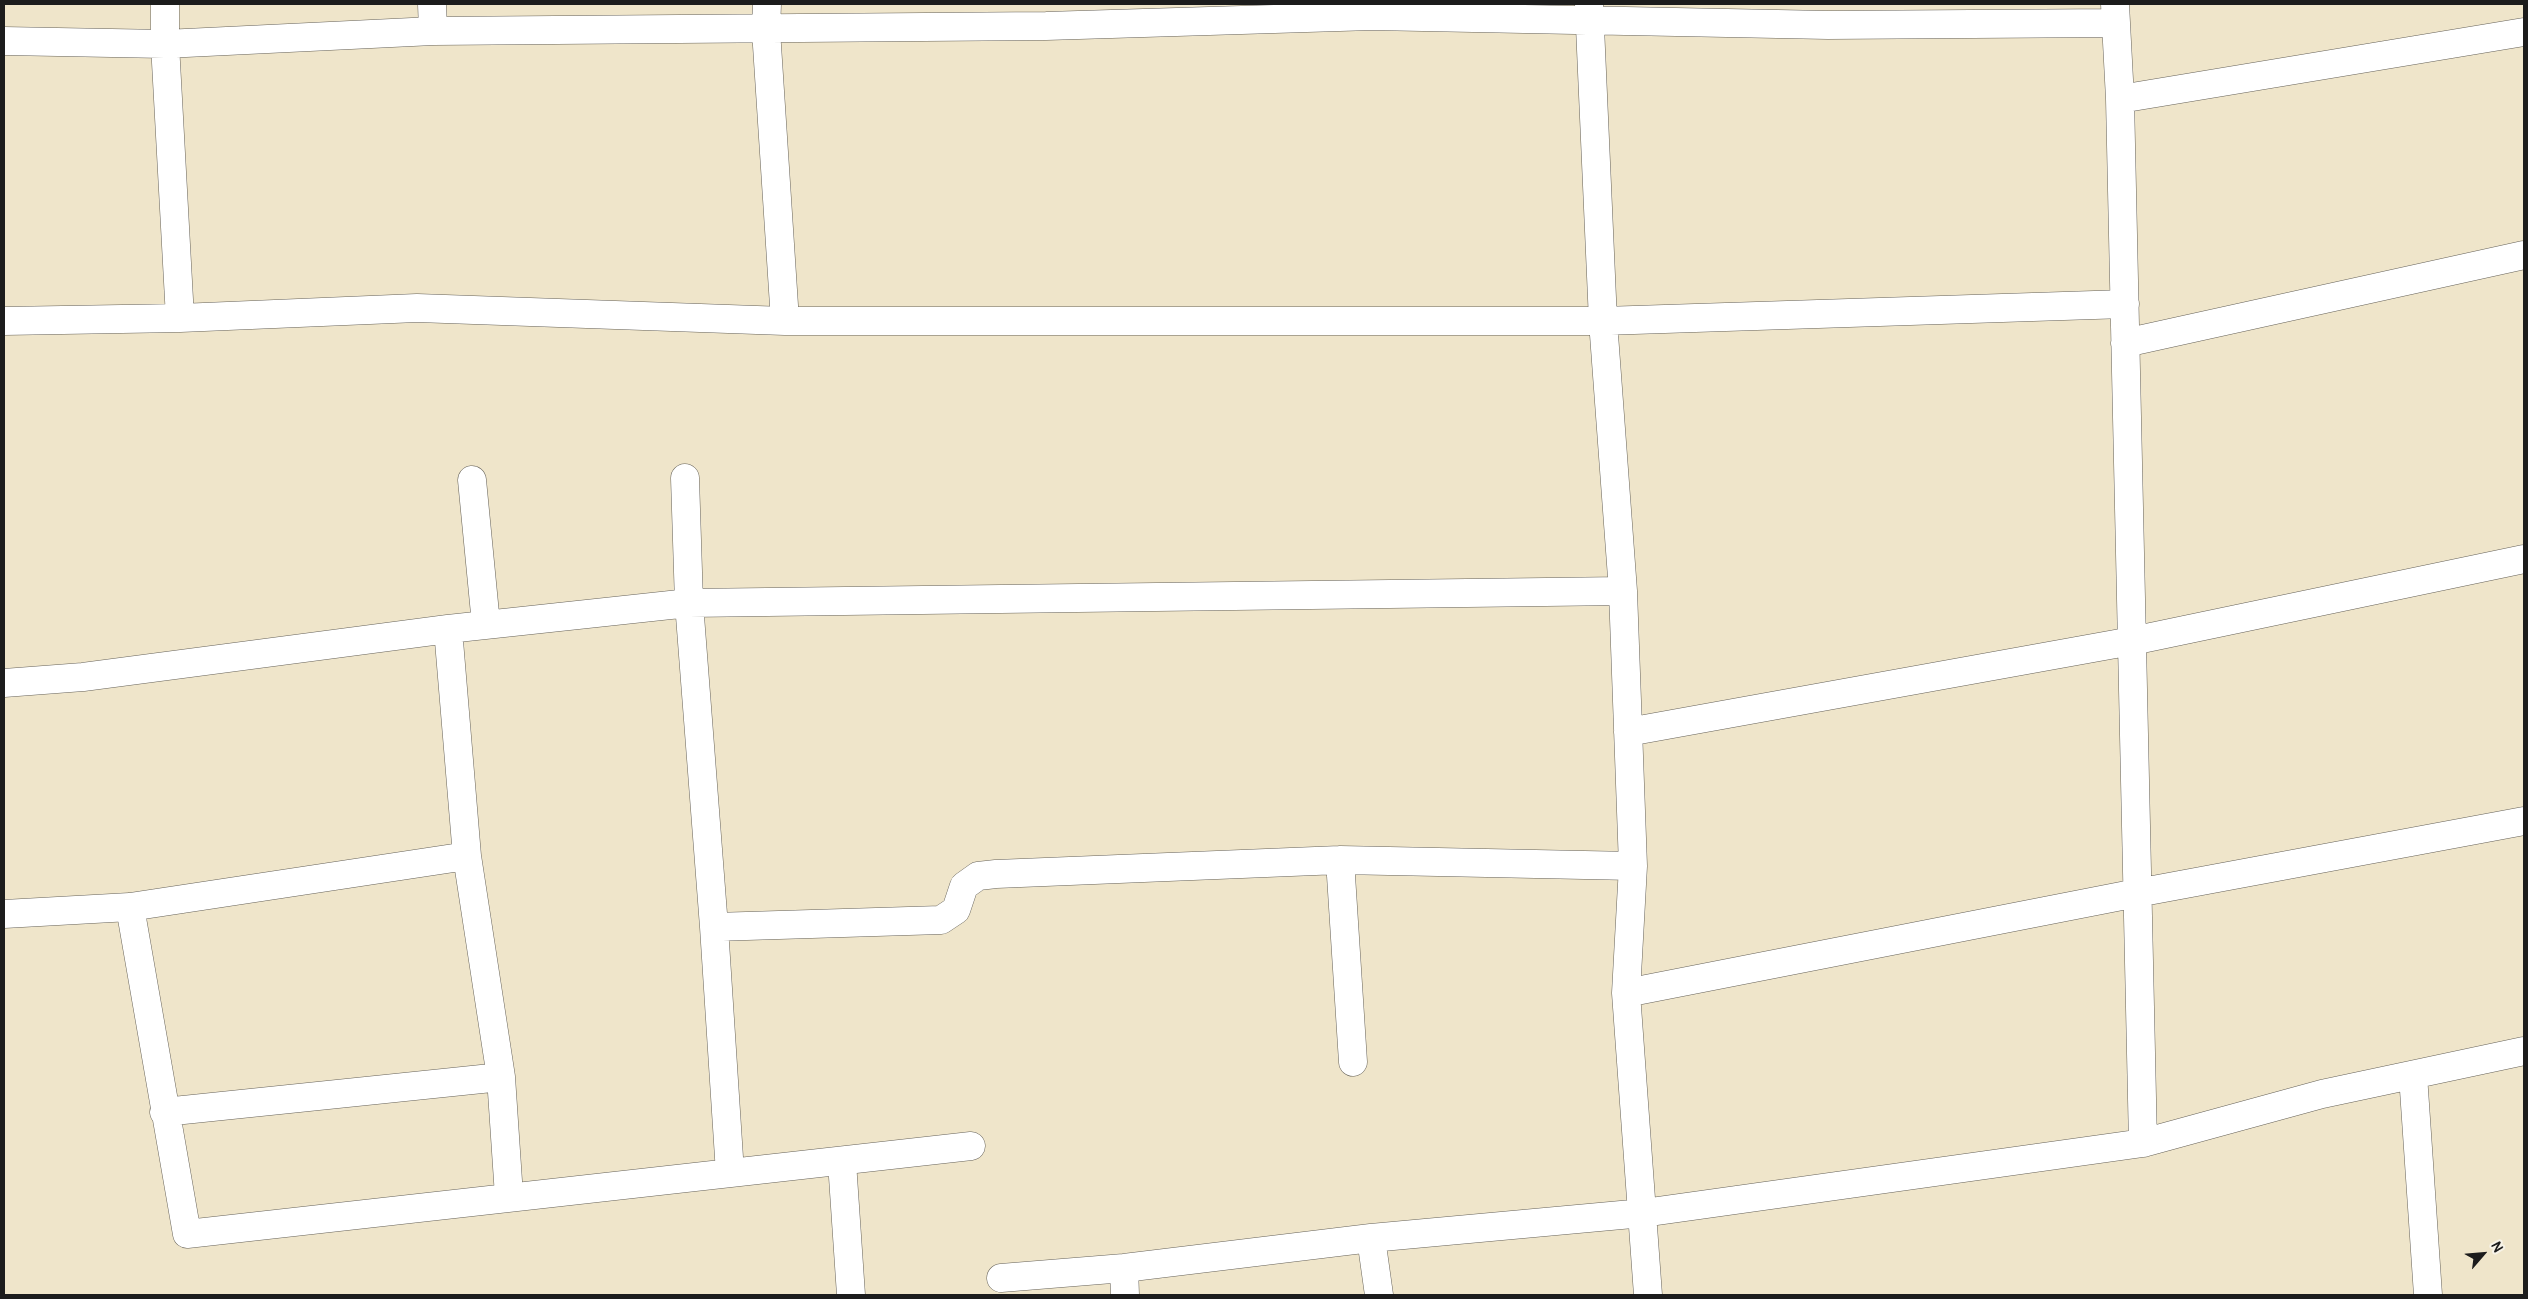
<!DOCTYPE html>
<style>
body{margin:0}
#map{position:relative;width:2528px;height:1299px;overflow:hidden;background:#efe5ca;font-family:Pangolin,sans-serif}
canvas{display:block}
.frame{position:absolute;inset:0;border:5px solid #1c1c1c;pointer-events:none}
.north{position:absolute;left:2458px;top:1229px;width:50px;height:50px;-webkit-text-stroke:4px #f7f3e8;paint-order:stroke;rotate:63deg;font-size:14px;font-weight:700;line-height:20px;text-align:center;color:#1c1c1c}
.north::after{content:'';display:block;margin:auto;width:18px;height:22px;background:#1c1c1c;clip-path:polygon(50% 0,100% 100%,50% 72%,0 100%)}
</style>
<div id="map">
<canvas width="2528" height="1299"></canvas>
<div class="frame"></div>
<div class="north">N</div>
</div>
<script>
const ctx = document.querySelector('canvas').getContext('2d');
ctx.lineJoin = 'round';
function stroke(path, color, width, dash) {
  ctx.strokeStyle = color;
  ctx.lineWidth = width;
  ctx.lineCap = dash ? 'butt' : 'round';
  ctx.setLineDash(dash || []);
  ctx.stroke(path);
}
const minor = new Path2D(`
 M165,4v40l15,274
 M432,4l1,27
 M767,4l-1,26 19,291
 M1589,4l14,317 20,270 10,275 -7,127 22,302
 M2115,4l5,95 23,1044
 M4,41l161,3 268,-13 613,-5 326,-10 456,9 287,-2
 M2120,99l404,-67
 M4,321l176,-3 237,-10 368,13h818l522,-17
 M2125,343l399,-88
 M685,478l4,125 25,324 16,246
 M472,480l14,144
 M448,629l19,227 34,221 8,119
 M4,683l79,-6 365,-48 241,-26 934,-12
 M1628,732l504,-91 392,-82
 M1340,860l13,202
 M130,907l57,327 784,-88
 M4,914l126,-7 337,-51
 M714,927l227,-7 15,-10 8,-24 14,-10 18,-2 344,-14 293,6
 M1626,993l511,-100 387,-72
 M2413,1075l15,220
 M164,1112l337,-35
 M842,1162l9,133
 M1371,1238l8,57
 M1124,1268l1,27
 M1001,1278l123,-10 247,-30 272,-25 500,-70 179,-49 202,-43`);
stroke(minor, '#666259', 29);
stroke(minor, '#fff', 28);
</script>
